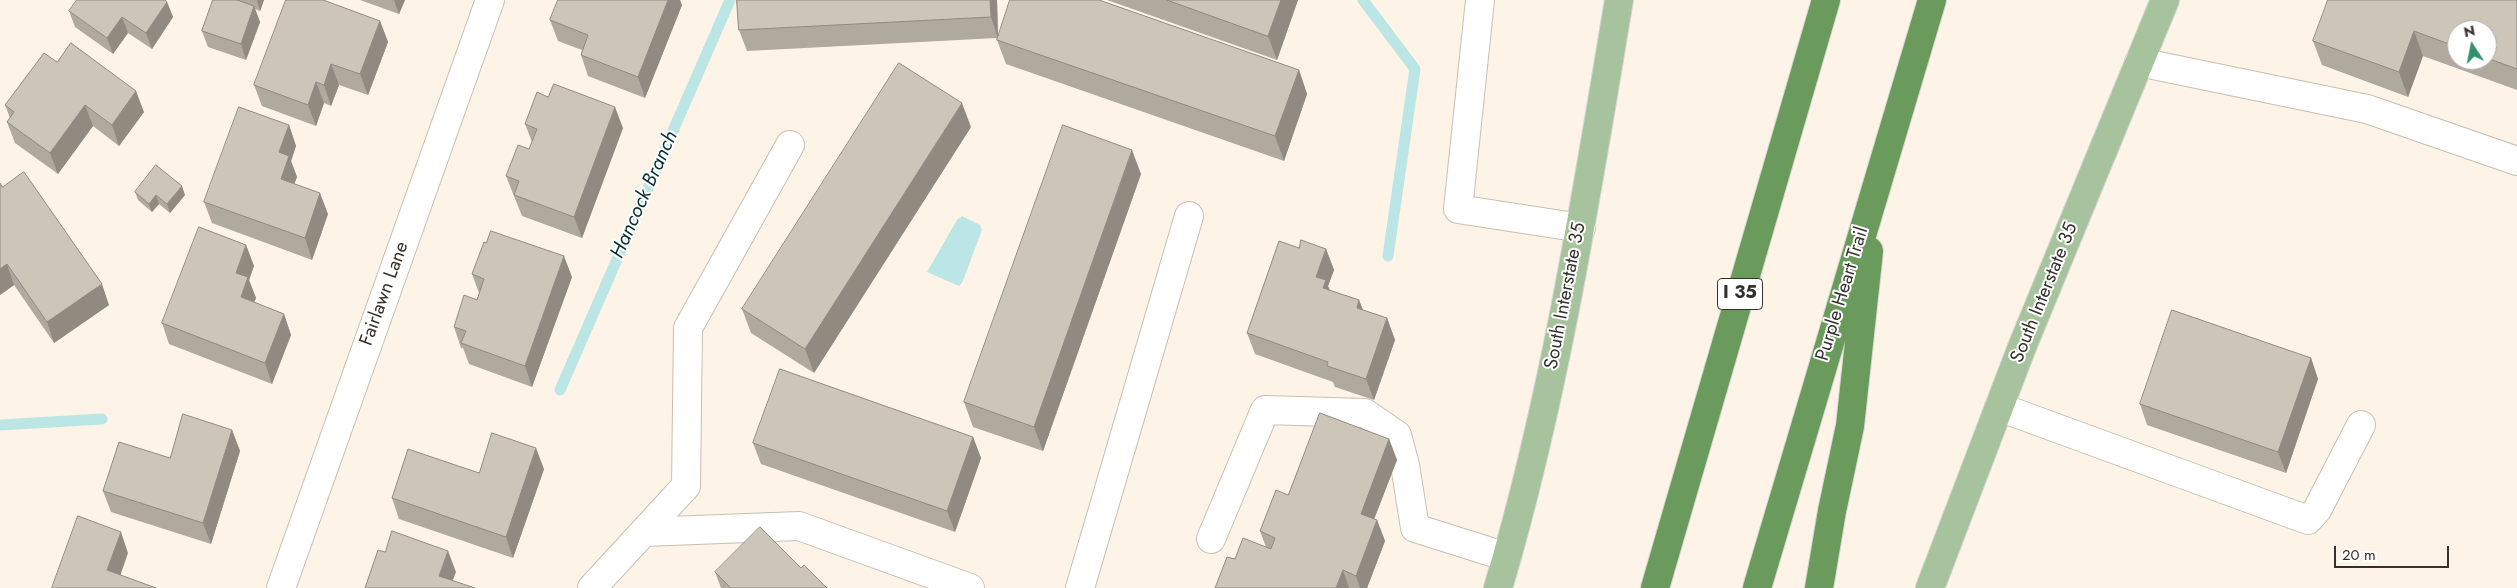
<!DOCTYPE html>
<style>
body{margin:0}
#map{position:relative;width:2517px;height:588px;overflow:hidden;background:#fdf4e7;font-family:Jost,sans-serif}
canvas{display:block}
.north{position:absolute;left:2447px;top:20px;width:50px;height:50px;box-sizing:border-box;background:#fff;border:1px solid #aeacaa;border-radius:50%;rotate:349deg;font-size:14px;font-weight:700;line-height:20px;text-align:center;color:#34302b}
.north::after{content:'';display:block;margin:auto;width:18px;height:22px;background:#32916a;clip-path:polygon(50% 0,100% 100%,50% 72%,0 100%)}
.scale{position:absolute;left:2334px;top:546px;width:115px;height:22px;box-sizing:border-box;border:2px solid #34302b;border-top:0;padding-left:6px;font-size:15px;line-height:18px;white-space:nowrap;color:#34302b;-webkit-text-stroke:4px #fff;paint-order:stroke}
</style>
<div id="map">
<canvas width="2517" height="588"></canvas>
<div class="north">N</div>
<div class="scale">20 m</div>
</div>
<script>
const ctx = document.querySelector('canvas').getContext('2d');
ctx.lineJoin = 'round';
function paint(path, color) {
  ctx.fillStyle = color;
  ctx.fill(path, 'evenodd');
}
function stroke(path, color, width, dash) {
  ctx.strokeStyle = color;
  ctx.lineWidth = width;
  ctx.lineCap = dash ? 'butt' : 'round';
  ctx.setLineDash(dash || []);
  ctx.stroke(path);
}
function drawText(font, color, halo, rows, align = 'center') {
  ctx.font = font + ' Jost,sans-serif';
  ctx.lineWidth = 4;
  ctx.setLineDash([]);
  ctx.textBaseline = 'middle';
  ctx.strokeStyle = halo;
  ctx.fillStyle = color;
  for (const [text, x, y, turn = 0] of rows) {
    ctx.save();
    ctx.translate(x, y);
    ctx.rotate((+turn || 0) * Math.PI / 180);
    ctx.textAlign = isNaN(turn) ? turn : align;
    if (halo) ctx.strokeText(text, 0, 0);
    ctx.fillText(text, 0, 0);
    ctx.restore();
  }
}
const water = new Path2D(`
 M962,216l18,9 2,5 -20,53 -3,3 -32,-14 30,-52z`);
const stream = new Path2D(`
 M1363,0l52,69 -27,187
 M560,390l170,-390
 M0,425l102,-6`);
const minor = new Path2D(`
 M1480,0l-22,209 123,19
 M2139,62l228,47 150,52
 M1999,407l309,113 9,-10 44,-85
 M644,532l155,-6 171,62
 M1211,539l54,-129 100,3 32,22 8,30 10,63 92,29
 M281,588l209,-588
 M592,588l94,-102 2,-158 102,-183
 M1080,588l109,-372`);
const major = new Path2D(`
 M1498,588c57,-192 88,-391 121,-588
 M1930,588l92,-241 143,-347`);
const highway = new Path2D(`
 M1655,588l171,-588
 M1757,588l175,-588
 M1819,588l13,-77 18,-85 19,-175`);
const wall = new Path2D(`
 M213,0h51l-4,11 -5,-2 5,13 -14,38 -38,-13 -6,-16z
 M360,0h45l-6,14z
 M737,0h260l1,35 301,35 8,24 -23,67 -278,-97 -9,-24v-2l-250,13 -8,-21z
 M1107,0h191l-21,60z
 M2517,0v90l-94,-34 -15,41 -86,-32 -9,-24zM2457,30h30v30h-30z
 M167,2l6,15 -21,32 -24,-16 -15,21 -38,-27 -6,-16z
 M682,5l-37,93 -57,-22 -7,-21 1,-5 -24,-9 -8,-21z
 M380,21l8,21 -20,53 -29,-10 -8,21 -7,-3 -8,23 -54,-20 -8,-21z
 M57,62l87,50 -25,34 -26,-20 -35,48 -43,-31 -8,-21 3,-4 -5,-13z
 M525,124l98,4 -41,110 -60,-22 -16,-40 23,-27 3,-7z
 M289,125l7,21 -5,15 6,16 -3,7 34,30 -16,46 -100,-37 -8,-21z
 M971,127l-157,246 -63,-40 -9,-24z
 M1141,174l-98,277 -70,-24 -9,-25z
 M0,183l109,122 -55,38 -40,-58 -14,10z
 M135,192l50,3 -15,18 -11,-9 -7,8 -14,-12z
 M246,245l8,21 -5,14 7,18 -2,4 30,12 7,21 -19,49 -103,-40 -7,-21z
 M1326,249l8,21 -6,16 2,4 29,10 4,10 24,8 8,22 -21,60 -39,-13 -2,-5 -78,-28 -8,-21z
 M472,274l100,3 -40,110 -63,-23 -6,-16h-2l-7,-21 23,-27 2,-7z
 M2311,358l7,21 -32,94 -139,-48 -7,-21z
 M232,430l8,21 -29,93 -100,-32 -8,-21 67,-33z
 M973,437l8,21 -26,74 -194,-68 -8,-21z
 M1389,439l8,21 -23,59 3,1 8,21 -18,47h-152l20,-29 31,-12 -6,-16 28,-36z
 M544,469l-31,89 -114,-39 -7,-21 87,-25z
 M801,568l26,20h-106l-6,-16z`);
const shadedWall = new Path2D(`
 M257,0h7l-4,11z
 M394,0h11l-6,14z
 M668,0h12l2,5 -37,93 -7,-21z
 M990,0h7l1,38 -7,-21z
 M1281,0h17l-21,60 -9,-24z
 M167,2l6,15 -21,32 -6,-16z
 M254,6l6,16 -14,38 -5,-16z
 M122,17l6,16 -15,21 -6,-16z
 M380,21l8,21 -20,53 -8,-21z
 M2414,31l9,25 -15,41 -9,-25z
 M331,64l8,21 -8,21 -7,-21z
 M1299,70l8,24 -23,67 -9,-25z
 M316,82l8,21 -8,23 -8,-21z
 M136,91l8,21 -25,34 -7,-21z
 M962,103l9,24 -157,246 -9,-24z
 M85,105l8,21 -35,48 -8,-21z
 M615,107l8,21 -41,110 -8,-21z
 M289,125l7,21 -5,15 6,16 -9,23 -7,-21 -2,-27z
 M1132,150l9,24 -98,277 -9,-24z
 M182,186l3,9 -15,18 -3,-9z
 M320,193l8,21 -16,46 -7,-22z
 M156,195l3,9 -7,8 -3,-8z
 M246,245l8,21 -5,14 7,18 -8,20 -7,-21 -5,-24z
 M1326,249l8,21 -6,16 6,15 -3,8 -15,-32z
 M564,256l8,21 -40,110 -7,-21z
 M7,264l7,21 -14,10v-26z
 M102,284l7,21 -55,38 -7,-21z
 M1359,300l8,21 -10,-13z
 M284,314l7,21 -19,49 -7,-21z
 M1387,318l8,22 -21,60 -8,-21z
 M2311,358l7,21 -32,94 -8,-21z
 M232,430l8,21 -29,93 -8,-21z
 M973,437l8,21 -26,74 -8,-21z
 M1389,439l8,21 -29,75 -7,-21z
 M536,448l8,21 -31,89 -7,-21z
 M1377,520l8,21 -18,47h-7l-4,-12z
 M121,532l7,21 -12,35 -9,-18z
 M448,551l8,21 -6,16 -11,-12z
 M1343,570l6,18h-13z`);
const building = new Path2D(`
 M77,0h88l2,2 -21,31 -24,-16 -15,21 -38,-27z
 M213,0h24l17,6 -13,38 -39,-13z
 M286,0h37l57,21 -20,53 -29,-10 -7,21 -8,-3 -8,23 -54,-20z
 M558,0h110l-30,77 -57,-22 7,-20 -38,-15z
 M737,0h253l1,17 -252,13z
 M1010,0h89l200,70 -24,66 -278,-96z
 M1167,0h114l-13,36z
 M2328,0h189v69l-30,-11v-28h-30v17l-43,-16 -15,41 -86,-31z
 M71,43l65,48 -24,34 -27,-20 -35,48 -43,-31 7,-10 -9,-7 39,-52 13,9z
 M899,63l63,40 -157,246 -63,-40z
 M554,84l61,23 -41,110 -60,-22 5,-14 -13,-5 12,-31 11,4 8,-20 -12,-5 12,-32 11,5z
 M239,107l50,18 -10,27 10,4 -8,23 39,14 -15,45 -101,-36z
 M1063,125l69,25 -98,277 -70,-25z
 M156,165l26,21 -15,18 -11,-9 -7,9 -14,-12z
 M24,172l78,112 -55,38 -40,-58 -7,5v-86l2,4z
 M199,227l47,18 -10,28 12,4 -7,20 43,17 -19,49 -103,-40z
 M491,231l73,25 -39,110 -64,-23 5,-12 -12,-4 10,-32 13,5 7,-21 -12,-5 12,-32 2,1z
 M1301,240l25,9 -10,28 10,3 -3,8 36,12 -2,8 30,10 -21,61 -39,-13 1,-4 -81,-29 32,-92 20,7z
 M2172,310l139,48 -33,94 -138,-48z
 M780,369l193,68 -26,74 -194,-68z
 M1320,413l69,26 -28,75 16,6 -21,56 -13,-6 -7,18h-121l12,-31 8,2 8,-21 28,11 4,-11 -15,-7 16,-41 12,5z
 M183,414l49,16 -29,93 -100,-32 16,-49 51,16z
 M492,433l44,15 -30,89 -114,-39 16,-49 71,24z
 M78,516l43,16 -14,38 49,18h-104z
 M760,527l41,41 3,-3 23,23h-96l-16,-16z
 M392,531l56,20 -9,25 36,12h-110l13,-38 7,2z`);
const shields = [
 [1740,294,45]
];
const shieldNames = [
 ["I 35",1740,294]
];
const streetNames = [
 ["South Interstate 35",2045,293,-68],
 ["Fairlawn Lane",385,294,-70],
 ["Purple Heart Trail",1843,294,-73],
 ["South Interstate 35",1566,296,-79]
];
const waterNames = [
 ["Hancock Branch",645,195,-66]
];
paint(water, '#bce5e6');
stroke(stream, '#bce5e6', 11);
stroke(minor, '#c7bfb2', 30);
stroke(major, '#d6d6d5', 30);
stroke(highway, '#d6d6d5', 30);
stroke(minor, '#fff', 28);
stroke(major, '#a6c39d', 28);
stroke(highway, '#6a9b5c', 28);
paint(wall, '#b0a99e');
paint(shadedWall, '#908a81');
paint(building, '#cdc5b8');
stroke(building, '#908a81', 1);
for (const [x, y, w] of shields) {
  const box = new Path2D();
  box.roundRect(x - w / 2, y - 15.5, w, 31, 4);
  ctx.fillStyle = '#fff';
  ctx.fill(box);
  stroke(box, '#34302b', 1);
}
drawText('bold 18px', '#34302b', null, shieldNames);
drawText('19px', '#34302b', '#fff', streetNames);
drawText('italic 20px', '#052f31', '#fff', waterNames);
</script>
